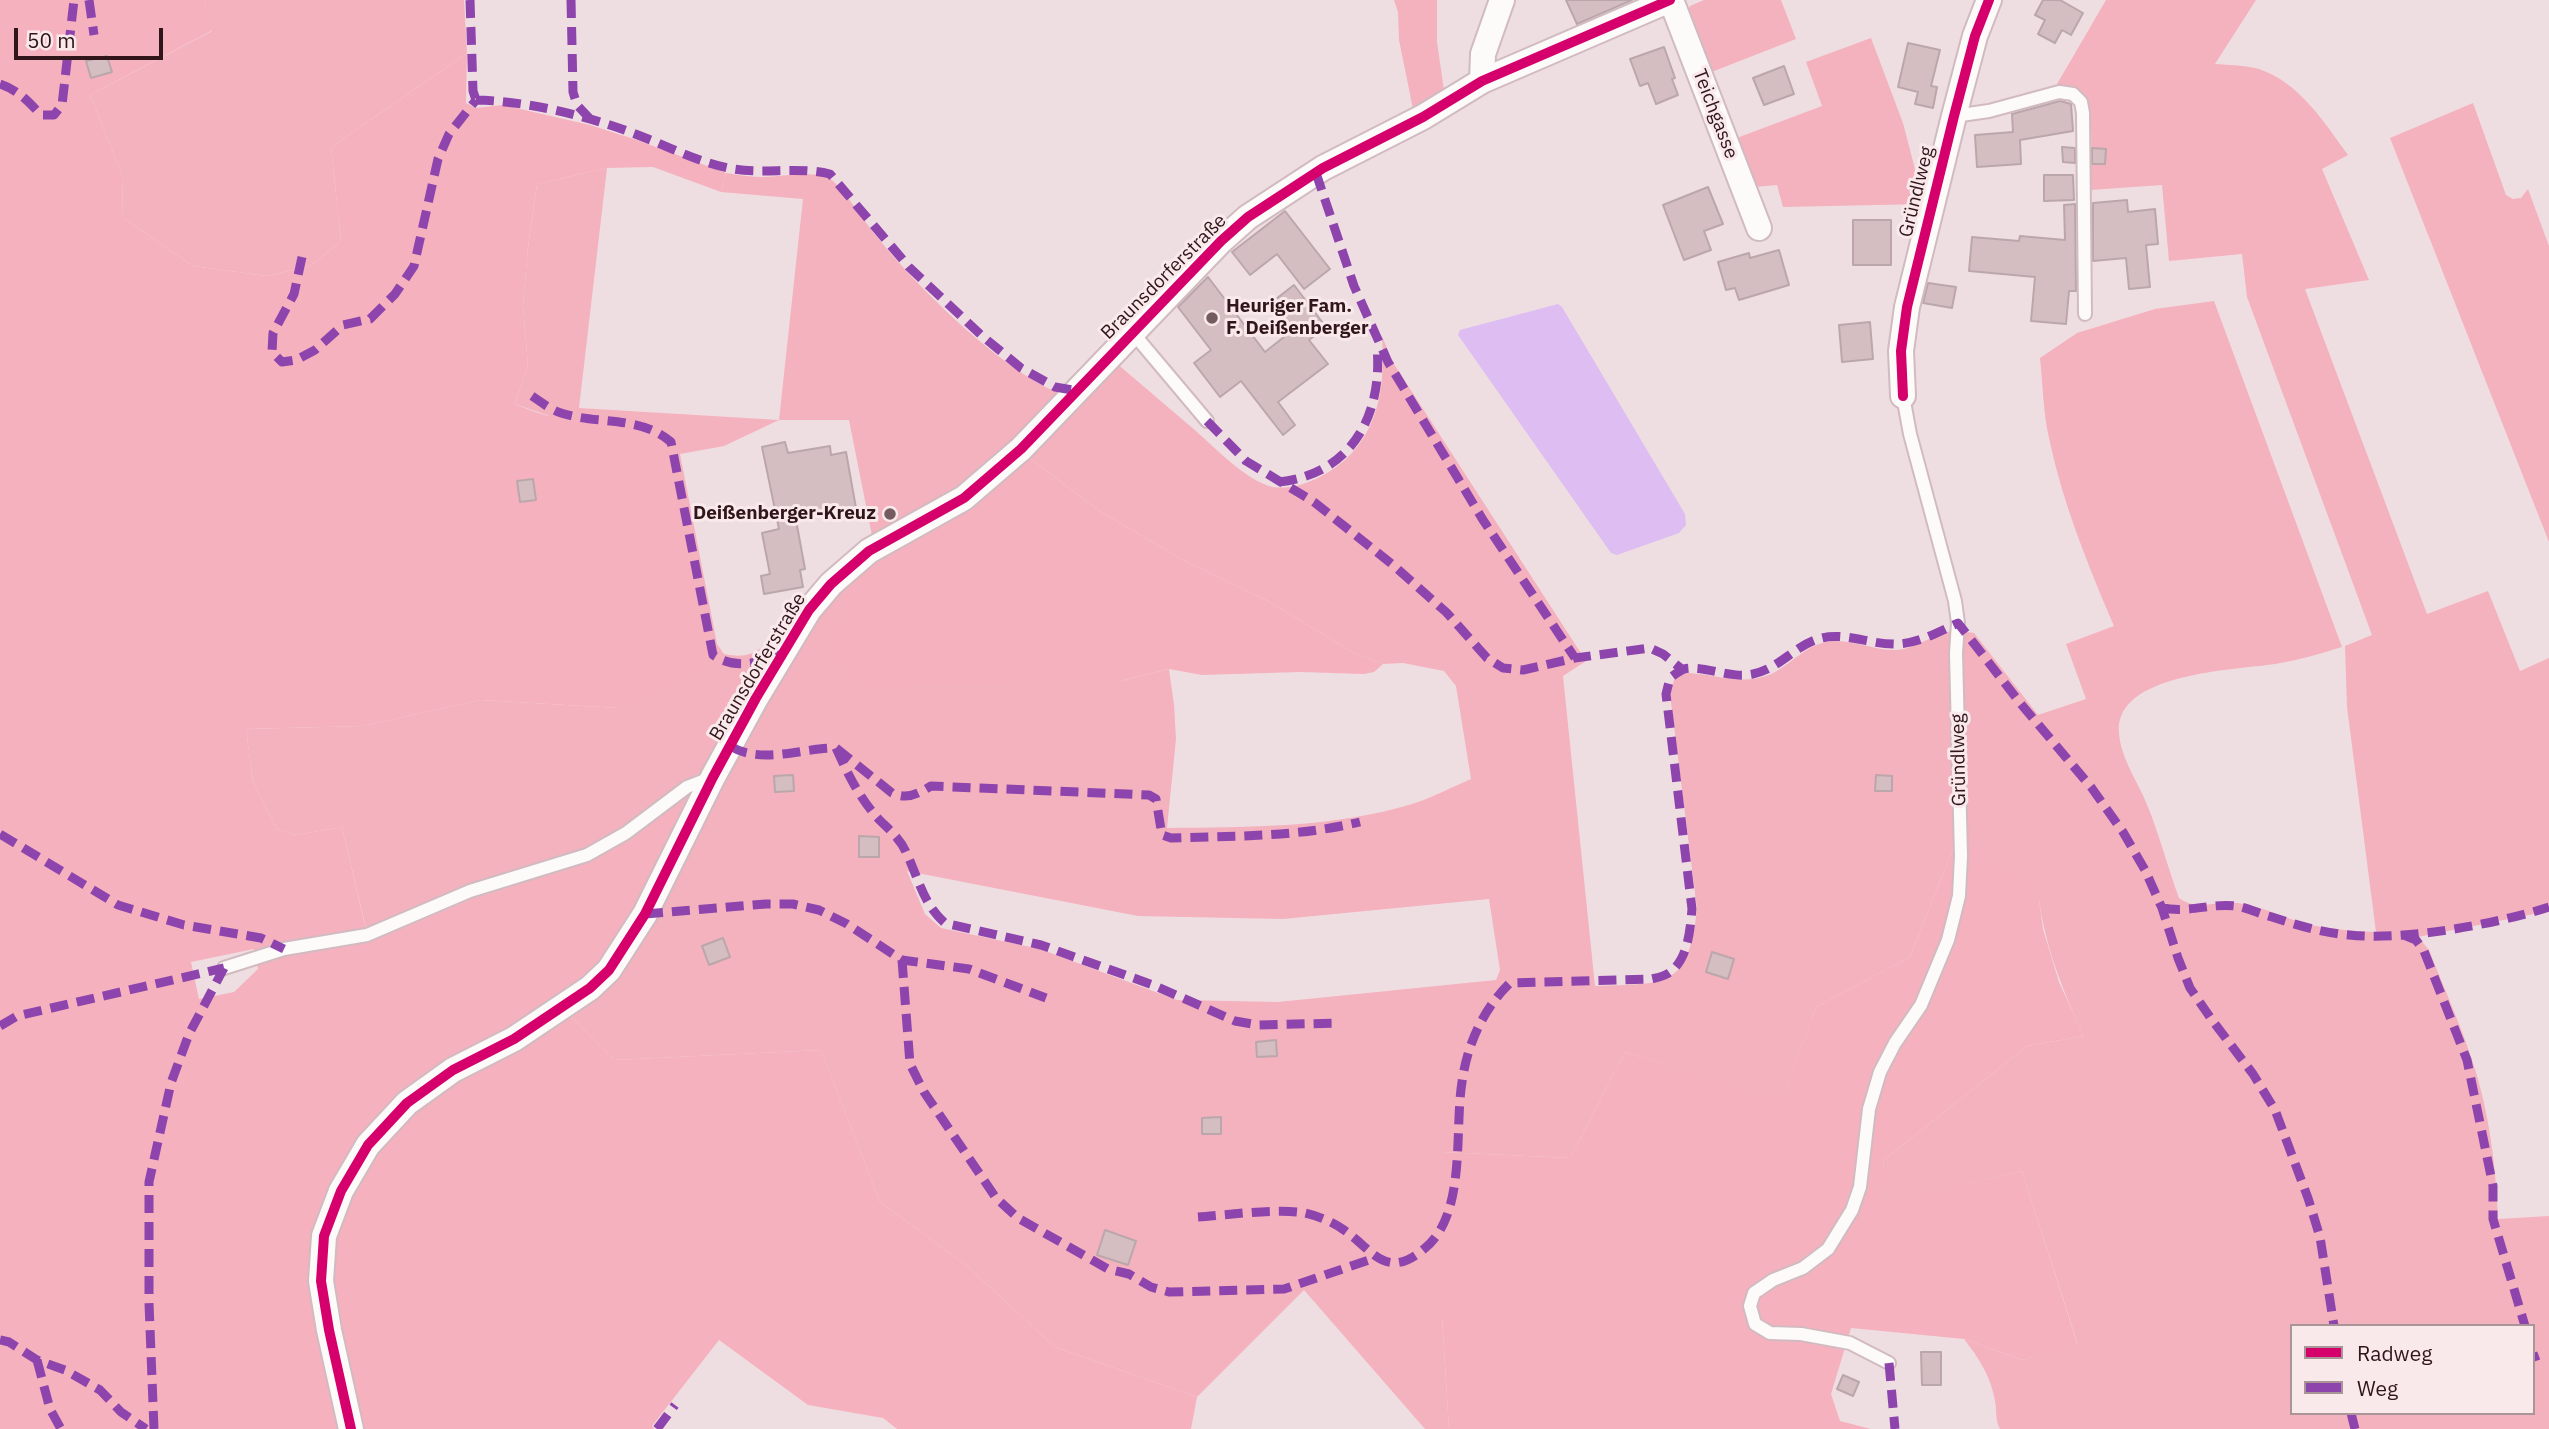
<!DOCTYPE html>
<meta charset="utf-8">
<style>
body{margin:0}
#map{position:relative;width:2549px;height:1429px;overflow:hidden;background:#efdee1;font-family:"IBM Plex Sans",sans-serif}
canvas{display:block}
.legend{position:absolute;left:2290px;top:1324px;width:245px;height:91px;box-sizing:border-box;background:#f9e9eb;border:2px solid #a99498;margin:0;padding:9px 12px;list-style:none;font-size:21px;color:#30151b}
.legend li{display:flex;align-items:center;gap:14px;height:35px}
.legend b{width:35px;border:2px solid #a99498}
.scale{position:absolute;left:14px;top:28px;width:149px;height:32px;box-sizing:border-box;border:4px solid #30151b;border-top:0;padding-left:9px;font-size:21px;line-height:24px;white-space:nowrap;color:#30151b;-webkit-text-stroke:5px #f9e9eb;paint-order:stroke}
</style>
<div id="map">
<canvas width="2549" height="1429"></canvas>
<ul class="legend">
<li><b style="height:9px;background:#d6006c"></b>Radweg</li>
<li><b style="height:9px;background:#8e44ad"></b>Weg</li>
</ul>
<div class="scale">50 m</div>
</div>
<script>
const ctx = document.querySelector('canvas').getContext('2d');
ctx.lineJoin = 'round';
function paint(path, color) {
  ctx.fillStyle = color;
  ctx.fill(path, 'evenodd');
}
function stroke(path, color, width, dash) {
  ctx.strokeStyle = color;
  ctx.lineWidth = width;
  ctx.lineCap = dash ? 'butt' : 'round';
  ctx.setLineDash(dash || []);
  ctx.stroke(path);
}
function drawText(font, color, halo, rows, align = 'center') {
  ctx.font = font + ' "IBM Plex Sans",sans-serif';
  ctx.lineWidth = 6;
  ctx.setLineDash([]);
  ctx.textBaseline = 'middle';
  ctx.strokeStyle = halo;
  ctx.fillStyle = color;
  for (const [text, x, y, turn = 0] of rows) {
    ctx.save();
    ctx.translate(x, y);
    ctx.rotate((+turn || 0) * Math.PI / 180);
    ctx.textAlign = isNaN(turn) ? turn : align;
    if (halo) ctx.strokeText(text, 0, 0);
    ctx.fillText(text, 0, 0);
    ctx.restore();
  }
}
const green = new Path2D(`
 M204,0h260l3,53 -136,94 10,94 -31,25 -43,10 -74,-10 -71,-49 1,-40 -33,-82 122,-64z
 M1394,0h43v42l8,55 -31,17 -15,-74 -1,-28z
 M1704,0h77l15,39 -87,34 -23,-59 4,-8z
 M2106,0h150l-41,64c14,1 30,1 44,5 41,14 65,53 89,86l-26,14 47,111 -64,9 122,325 61,-23 32,80 29,-13v253l-131,26 11,13c14,36 31,73 43,110 17,50 24,106 26,159l51,-3v213h-549c-5,-9 -3,-18 -5,-28 -4,-24 -16,-43 -31,-62l58,21 56,-15 -56,-174 -143,35 5,-46 143,-114 57,-10c-21,-45 -38,-87 -45,-136l-85,-54 -44,111 -94,50 -35,95 -156,-50 -55,106 -128,-6v166l7,111h-24l-121,-139 -107,107 -142,-50 -89,-82 -86,-63 -59,-152 -207,10 -47,-48 248,-399 41,-42 265,110 48,-12 5,36 2,34 -9,89c83,-1 165,0 245,-24 20,-6 40,-17 59,-25l-15,-93 -12,-15 -41,-8 -20,1 -29,-11 -86,-52 -85,-41 -85,-50 -72,-55 89,-93c27,23 54,46 81,69 19,17 52,51 77,56 26,4 55,-12 73,-28 35,-33 39,-78 36,-123l10,25 194,300 -23,15 32,310c71,-3 93,4 102,-77l-27,-215 4,-14 10,-7c28,0 57,13 85,2 23,-10 38,-33 65,-34 21,-1 42,10 63,9 21,-2 37,-17 56,-19 7,0 15,1 21,2l64,82 48,-16 -20,-55 48,-18c-26,-61 -51,-122 -65,-188 -6,-26 -6,-53 -9,-80l37,-25 78,-24 59,-8 128,346c-22,7 -44,13 -67,17 -41,6 -161,9 -156,69 2,27 20,50 29,74 12,30 20,61 31,91 18,14 38,2 58,5 21,2 43,13 63,19 25,7 51,9 76,10l-29,-225 -2,-61 27,-11 -125,-338 -5,-43 -73,7 -7,-76 -72,5c0,-19 6,-85 -7,-97 -8,-6 -18,-7 -26,-9zM907,871l231,45 145,3 206,-20 11,71 -4,10 -218,22 -101,-2 -137,-51 -99,-21 -16,-14zM2292,1326h241v87h-241z
 M1871,38l32,85 21,81 -141,3 -6,-22 -23,2 -20,-48 88,-33 -16,-44z
 M2473,103l33,92 7,4 8,-1 7,-9 21,57v296l-159,-404z
 M607,168l-28,240 200,12 24,-221 -82,-7 5,-19c12,2 25,4 37,4 17,0 50,-6 64,0 14,6 39,48 51,61 40,50 127,136 186,157l-104,98 -87,48 -24,-121h-70l-55,26 -44,8 37,190 7,10c15,3 27,3 39,-8l14,5 -68,117 -26,14 -60,46 -38,20 -117,36 -102,44 -24,-101 -46,8 -19,-6 -24,-47 -7,-53 117,-3 117,-26 138,8 21,-277 -81,-12 -43,-15 13,-38 -5,-60 5,-59 9,-63z`);
const forest = new Path2D(`
 M0,0h204l9,30 -123,65 33,82 -1,40 71,49 74,10 43,-10 31,-25 -10,-94 136,-94 -1,50 10,5 27,-3 87,20 47,15 89,33 -5,19 -68,-25 -46,1 -70,16 -9,63 -5,59 5,60 -13,38c14,6 28,11 43,14 34,9 79,3 107,26l45,225 -92,39 -138,-8 -117,26 -117,3 7,53 24,47 19,6 46,-8 27,115 104,-44 116,-36 42,-23 59,-46 4,1 -56,118 -71,100 47,48 207,-10 59,152 86,63 89,82 142,50 -6,32h-294l-14,-11 -75,-13 -89,-65 -67,86 2,3h-654zM254,949l4,20 -24,23 -35,7 -8,-37z
 M1026,455l72,55 85,50 85,41 86,52 29,11 -9,8 -10,2 -64,-2 -98,3 -33,-6 -48,12 -261,4 -15,-10 -10,-13 -2,-18 23,-73z
 M1968,845l56,35 15,20 4,29 16,53 25,54 -57,10 -143,114 -4,45 142,-34 56,175 -56,14 -58,-21 -113,-11 -20,66 9,27 31,8h-422l-7,-111v-166l128,6 55,-106 156,49 35,-94 94,-50 44,-111z`);
const water = new Path2D(`
 M1558,304l4,3 123,207 1,11 -7,8 -62,22 -6,-2 -153,-218 2,-5z`);
const building = new Path2D(`
 M1566,0h66l-55,24z
 M2043,0h17l23,13 -12,22 -9,-5 -7,13 -17,-9 7,-14 -10,-5z
 M1908,43l32,7 -9,36 6,1 -4,21 -18,-4 3,-12 -20,-5z
 M1664,47l11,31 -3,1 6,16 -22,9 -8,-21 -8,3 -10,-27z
 M107,56l5,16 -21,6 -5,-17z
 M1784,66l10,28 -30,11 -11,-27z
 M2060,101l11,3 2,27 -53,9 1,24 -44,3 -2,-32 38,-3 -1,-18z
 M2062,147l13,1v15l-12,-1z
 M2092,148l14,1 -1,15h-13z
 M2044,175h29l1,25 -30,1z
 M1708,187l15,37 -19,7 7,19 -27,10 -21,-55z
 M2127,200l1,12 27,-3 3,35 -12,1 4,42 -21,2 -3,-31 -33,3v-58z
 M2075,204l1,87h-7l-3,33 -35,-3 4,-44 -66,-6 3,-34 47,4 1,-5 45,4 -1,-35z
 M1285,211l45,58 -26,20 -27,-35 -27,21 -18,-23z
 M1853,220h38v45h-38z
 M1779,250l10,35 -50,15 -4,-12 -9,2 -8,-28 31,-9 1,5z
 M1208,277l57,75 29,-23 -22,-27 22,-17 32,42 -17,13 19,24 -50,38 17,23 -12,10 -42,-54 -21,16 -26,-34 17,-13 -33,-43z
 M1928,283l28,4 -4,21 -29,-5z
 M1870,322l3,37 -31,3 -3,-37z
 M785,442l3,11 42,-7 1,9 15,-3 10,56 -60,12 9,49 -5,1 3,17 -39,7 -3,-18 9,-2 -8,-41 17,-4 -17,-82z
 M533,479l3,21 -16,2 -3,-21z
 M793,775l1,16 -19,1 -1,-16z
 M1876,775l16,1v15h-17z
 M859,836l20,1v20h-20z
 M723,938l7,19 -21,8 -7,-19z
 M1712,952l22,7 -6,20 -22,-7z
 M1276,1040l1,16 -20,1 -1,-15z
 M1221,1117v17h-19v-16z
 M1105,1230l31,11 -8,24 -31,-10z
 M1921,1352h20v33h-19z
 M1843,1375l16,7 -6,14 -16,-7z`);
const lane = new Path2D(`
 M1954,116l35,-5 70,-19 14,2 8,8 2,11 2,201
 M1133,333l74,88
 M224,968l60,-19 83,-14 103,-44 117,-36 39,-22 61,-46 23,-9
 M1889,1363l-39,-20 -49,-9 -31,-1 -15,-9 -5,-18 4,-13 19,-13 30,-12 25,-19 24,-39 8,-23 9,-78 11,-37 15,-29 26,-38 27,-65 11,-44 2,-40 -5,-203 2,-30 -3,-22 -45,-167 -7,-38`);
const street = new Path2D(`
 M1671,0l88,228
 M1482,81l1,-27 19,-54
 M1903,396l-2,-45 6,-44 47,-191 21,-80 14,-36
 M351,1429l-22,-99 -8,-49 3,-45 17,-45 27,-46 39,-42 46,-33 61,-31 76,-51 19,-18 36,-56 68,-137 43,-79 53,-88 22,-26 38,-33 95,-53 57,-49 200,-208 27,-24 75,-49 100,-51 59,-36 188,-81`);
const quiet = new Path2D(`
 M89,0l5,35
 M470,0l3,91 3,9
 M571,0l2,92 4,13 14,15
 M0,84c18,6 28,17 41,31h13l8,-10 12,-105
 M476,100c53,1 117,17 167,37 28,11 56,25 85,31 34,7 69,-2 102,6l79,93 72,68 40,33 34,19 23,4
 M1316,173l38,113 34,76 95,158 92,138
 M302,257l-8,37 -21,39 -1,19 10,10 14,-2 19,-10 28,-25 27,-6 25,-25 19,-28 24,-107 11,-25 27,-34
 M532,396c9,6 19,14 29,17 37,12 79,2 110,29l42,213c23,15 45,8 69,-1
 M1207,421l39,40 68,41 79,63 53,47 41,46 16,10 20,2 52,-12 75,-10 13,6 20,16
 M1279,482c72,-8 104,-66 98,-135
 M730,746c31,19 72,2 106,2l56,45c16,7 25,1 39,-7l218,9 7,4 6,36 9,3c64,-2 127,-1 189,-16
 M836,748c10,22 20,43 35,62 11,15 27,24 35,42 12,25 17,52 39,71l96,22 112,40 82,36 23,4 81,-2
 M0,834l118,71 66,20 77,13 23,11
 M2162,908c28,5 48,-5 74,-2 12,2 24,8 36,11 25,8 51,16 77,18 55,6 148,-11 200,-28
 M645,914l121,-10h27l26,6 28,14 55,36 67,9 77,29
 M2404,935l12,5 8,11 43,109 26,126v33l32,107
 M902,960l8,104 14,28 72,106 22,20 90,51 21,5 22,13 18,5 115,-3 91,-31
 M0,1026l17,-10 207,-48
 M1198,1217c29,-2 80,-9 107,-4 13,3 28,9 39,17 29,20 42,51 80,19 43,-34 30,-117 38,-167 5,-37 21,-73 48,-99l141,-4c4,-1 11,-2 16,-5 21,-12 23,-43 25,-65l-26,-215 4,-16c4,-3 9,-7 14,-9 18,-4 43,8 63,6 30,-3 45,-28 71,-36 24,-8 50,5 75,5 23,1 45,-12 65,-21l63,81 70,83 32,45 22,38 17,38 16,50 12,30 22,32 41,54 22,36 33,88 12,39 14,89
 M0,1340l9,2 28,18 28,10 35,20 21,22 25,17
 M2533,1353l3,8
 M37,1360l13,49 11,20
 M1889,1363l6,66
 M2351,1413l4,16
 M154,1429l-5,-126v-121l22,-99 18,-49 35,-66
 M657,1429l18,-24`);
const cycleway = new Path2D(`
 M1903,396l-2,-45 6,-44 47,-191 21,-80 14,-36
 M351,1429l-22,-99 -8,-49 3,-45 17,-45 27,-46 39,-42 46,-33 61,-31 76,-51 19,-18 36,-56 68,-137 43,-79 53,-88 22,-26 38,-33 95,-53 57,-49 200,-208 27,-24 75,-49 100,-51 59,-36 188,-81`);
const markers = [
 [1212,318,7,"#735b60"],
 [890,514,7,"#735b60"]
];
const streetNames = [
 ["Teichgasse",1715,114,69],
 ["Gründlweg",1917,192,-76],
 ["Braunsdorferstraße",1164,277,-45],
 ["Braunsdorferstraße",758,667,-59],
 ["Gründlweg",1959,760,-91]
];
const poiNames = [
 ["Heuriger Fam.",1226,307],
 ["F. Deißenberger",1226,329],
 ["Deißenberger-Kreuz",876,514,"right"]
];
paint(green, '#f4b1be');
paint(forest, '#f6b1bf');
paint(water, '#ddbdf2');
paint(building, '#d4bec2');
stroke(building, '#bba7ab', 2);
stroke(lane, '#d1bbc0', 16);
stroke(street, '#d1bbc0', 28);
stroke(lane, '#fdfafa', 12);
stroke(street, '#fdfafa', 24);
stroke(quiet, '#8e44ad', 9, [18, 9]);
stroke(cycleway, '#d6006c', 10);
for (const [x, y, r, color] of markers) {
  const dot = new Path2D();
  dot.arc(x, y, r, 0, 2 * Math.PI);
  ctx.fillStyle = color;
  ctx.fill(dot);
  stroke(dot, '#f9e9eb', 2.5);
}
drawText('19px', '#30151b', '#f9e9eb', streetNames);
drawText('bold 19px', '#30151b', '#f9e9eb', poiNames, 'left');
</script>
